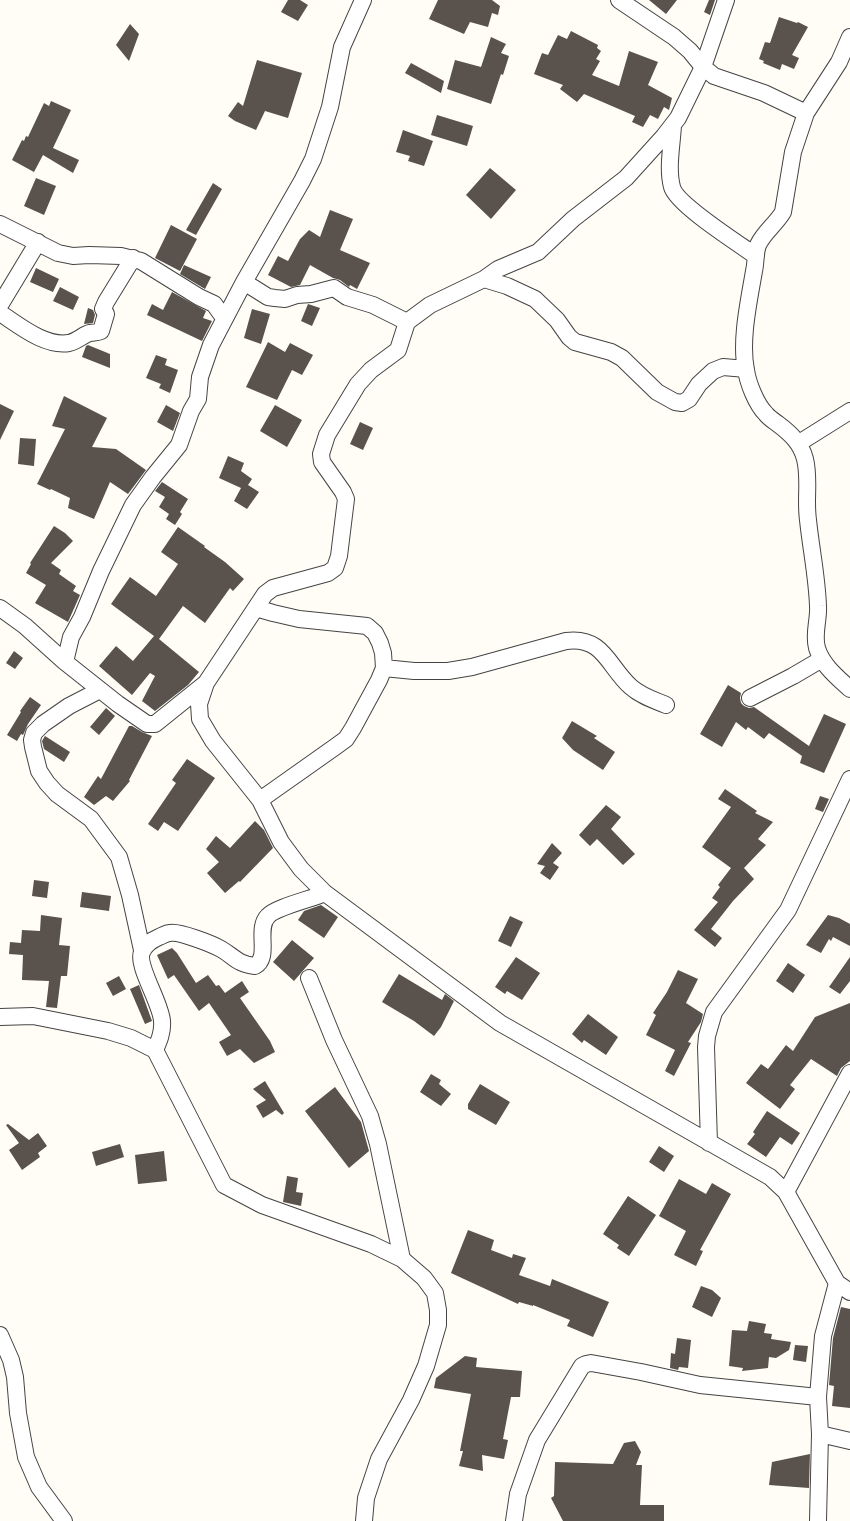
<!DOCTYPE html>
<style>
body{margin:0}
canvas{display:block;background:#fffdf5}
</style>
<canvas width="850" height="1521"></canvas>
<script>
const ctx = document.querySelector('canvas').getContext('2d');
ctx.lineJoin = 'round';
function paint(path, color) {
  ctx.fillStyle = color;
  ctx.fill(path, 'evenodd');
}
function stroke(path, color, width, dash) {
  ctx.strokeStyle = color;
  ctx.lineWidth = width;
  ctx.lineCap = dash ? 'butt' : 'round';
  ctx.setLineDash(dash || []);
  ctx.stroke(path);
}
const building = new Path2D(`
 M288,0h12l8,5 -10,16 -17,-9z
 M438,0h54l8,6 -2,9 -6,-2 -4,14 -18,-5 -6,12 -35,-15z
 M649,0h28l-11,14z
 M709,0h6l-5,15 -6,-3z
 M779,17l18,6 1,-1 10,5 -16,28 7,3 -5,11 -12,-5 -2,6 -17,-7 1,-2 -5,-2 6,-17 5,1z
 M130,24l9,10 -10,27 -13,-16z
 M571,31l27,14 -1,3 4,3 -5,8 4,2 -8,14 27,11 10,-35 29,11 -10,23 24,13 -3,12 -5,-3 -6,12 -8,-4 -7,12 -11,-5 3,-6 -51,-22 -7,8 -17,-13 3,-4 -29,-11 8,-21 6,2 10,-20 9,4z
 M491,37l15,7 -5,9 8,3 -6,19 -2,-1 -10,30 -44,-15 8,-29 26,7z
 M257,60l45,13 -14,45 -23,-7 -9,19 -21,-9 -7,-5 10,-14 5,4z
 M411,63l33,18 -3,12 -36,-20z
 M51,101l20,9 -18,38 26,12 -6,13 -30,-18 -9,17 -22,-12 10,-20 2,1 2,-5 2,1 16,-34 5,3z
 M437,115l36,11 -6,20 -36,-11z
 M403,130l30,11 -9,25 -16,-5 2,-5 -14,-4z
 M490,168l26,22 -25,29 -25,-24z
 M36,178l20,8 -12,29 -20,-9z
 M213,183l9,6 -26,46 -10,-5z
 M330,210l23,9 -13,31 30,13 -13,26 -7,-4 -1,2 -9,-7 -7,-2 -23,-13 -10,20 -9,2 -23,-12 10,-19 10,5 12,-22 9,-9 11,7z
 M171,225l26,14 -17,32 -25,-13z
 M184,265l27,12 -6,12 -25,-15z
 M36,268l23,11 -6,13 -23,-10z
 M60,287l19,10 -6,13 -20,-9z
 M172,292l34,19 -3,7 9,3 -10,20 -55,-26 5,-11 11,6z
 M308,304l12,4 -8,18 -11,-5z
 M88,308l5,2 2,5 -2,8 -9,1z
 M252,309l18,5 -9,30 -17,-6z
 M268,342l17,10 5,-9 23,12 -11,20 -10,-5 -15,30 -31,-13z
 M88,345l22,9v14l-28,-11 4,-11z
 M156,355l11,4 -2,6 13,5 -8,23 -11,-5 2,-4 -15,-6z
 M64,396l43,22 -15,29 24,2 30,21 -18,24 -18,-12 -16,37 -26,-11 2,-10 -19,-9 -1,1 -13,-6 28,-55 -13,-3z
 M0,404l14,7 -14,29z
 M166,405l14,8 -7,18 -16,-9z
 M275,405l27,15 -15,27 -27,-16z
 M360,422l13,6 -10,22 -13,-6z
 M20,438l16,1 -2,27 -16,-2z
 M228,456l16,7 -3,8 11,8 -4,6 11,7 -12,17 -13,-8 7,-13 -22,-10z
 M162,482l26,17 -8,13 2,2 -7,11 -9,-6 3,-5 -10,-7 6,-10 -10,-6z
 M54,526l11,7 8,8 -22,22 10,7 -2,4 17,12 -3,5 7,4 -12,27 -33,-19 11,-18 -20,-12 5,-9 -1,-1z
 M178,527l27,19 -1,1 21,15 19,17 -11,12 -3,-3 -25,35 -22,-17 -24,33 40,33 -11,13 -33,26 -13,-10 13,-25 -5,-3 -18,22 -33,-29 17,-20 17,15 21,-25 -43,-32 19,-27 26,19 22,-32 -17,-12z
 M14,651l9,7 -8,11 -9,-6z
 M728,685l13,8 -1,5 1,5 3,3 5,2 5,-1 55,39 15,-32 22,10 -22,49 -24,-10 2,-7 -33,-23 -5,6 -16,-12 -2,3 -10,-8 -14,25 -22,-13z
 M30,697l11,8 -13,19 -5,11 -2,-1 -4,7 -10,-6 14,-23 -1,-1z
 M106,708l9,8 -16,19 -9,-8z
 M572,721l25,15 -3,2 21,14 -12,18 -30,-20 -11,-12z
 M129,726h3l10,6 10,4 -23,44 1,1 -17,20 -7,-5 -12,9 -10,-8 14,-21 3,3z
 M45,736l25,16 -6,10 -20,-13 -2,-8z
 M187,759l28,19 -37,53 -14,-9 -6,9 -10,-7 28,-41 -4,-3z
 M725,789l32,22 -2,2 18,9 -15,17 8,6 -22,23 10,11 -21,22 -22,28 11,9 -7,9 -21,-17 24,-28 -6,-4 8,-11 -2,-2 13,-17 -29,-21 29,-40 -13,-8z
 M820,796l9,3 -6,13 -8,-3z
 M606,805l15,12 -10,12 24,25 -12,11 -26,-26 -7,7 -11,-11z
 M255,821l9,9 9,18 -33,34 -1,-1 -14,12 -18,-20 12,-11 -13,-13 10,-13 14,12z
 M552,843l10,10 -9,10 6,4 -9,13 -10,-7 5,-7 -8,-2z
 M34,880l15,2 -2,16 -15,-2z
 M82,892l29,4 -2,15 -29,-4z
 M321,905l17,12 -14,21 -26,-18 6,-9z
 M41,915l21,3 -3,27 11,1 -3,30h-6l-4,32 -11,-1 3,-26 -27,-1 1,-25 -14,-1 1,-12 11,1 1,-13 18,1z
 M828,915l11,3 11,6v22l-17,-9 -2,4 -2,-2 -8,14 -15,-8z
 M510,916l13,6 -12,25 -13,-6z
 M292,940l22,18 -20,23 -21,-19z
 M172,948l5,5 19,30 12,-8 8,11 3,-1 6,8 17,-12 7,11 -9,6 30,43 5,11 -21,11 -14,-14 -13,7 -8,-14 12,-7 -22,-32 -10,8 -25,-36 -6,4 -11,-24z
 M516,957l24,16 -18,27 -15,-9 -2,3 -10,-7z
 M850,957v24l-10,13 -11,-7z
 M788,963l17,12 -12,18 -17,-12z
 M678,970l20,9 -12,24 17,11 -2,8 -13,20 3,1 -17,33 -9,-5 10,-21 -29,-15 10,-20 -3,-2 14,-21z
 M399,974l43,26 3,-6 9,7 -13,26 -7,9 -20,-15 -32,-19z
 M119,976l7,13 -13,7 -7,-13z
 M139,985l13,36 -7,3 -15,-35z
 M850,1003v58l-9,7 -4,8 -26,-17 -21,26 5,4 -15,20 -34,-26 15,-19 7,5 18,-24 7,6 22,-34z
 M588,1014l30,23 -12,18 -22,-15 -2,3 -10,-9z
 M431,1074l10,6 -2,4 12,10 -10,12 -21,-14z
 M265,1081l19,32 -2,2 -6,-5 -13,8 -7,-12 10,-6 -13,-11z
 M480,1084l30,18 -14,23 -28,-16v-5z
 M335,1087l26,35 8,29 -20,17 -44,-57z
 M767,1111l33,22 -8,12 -12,-8 -14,20 -19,-13 8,-10 -2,-2z
 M8,1124l21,16 9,-7 9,13 -9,7 2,4 -18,13 -13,-20 10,-7 -13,-18z
 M120,1144l4,13 -28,9 -4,-14z
 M659,1146l15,10 -10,16 -15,-10z
 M164,1151l3,30 -29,3 -3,-29z
 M287,1176l11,2 -2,14 7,1 -2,13 -18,-4z
 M679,1179l27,15 6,-11 19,11 -31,56 3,1 -7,15 -22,-11 12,-24 -27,-15z
 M628,1196l28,19 -27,41 -12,-8 2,-3 -16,-11z
 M468,1230l26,10 -3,10 21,8 1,-4 13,4 -7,17 31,11 2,-7 57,23 -16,35 -26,-11 3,-6 -37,-15v1l-14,-4 -1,2 -67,-31z
 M701,1286l11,4 9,8 -9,19 -20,-10z
 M841,1307l9,2v99l-18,-2 2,-20 -5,-1 4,-47z
 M749,1321l17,3 -2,9 8,1 -1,5 20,3 -2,8 -13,8 -7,-1 -1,11 -26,3 1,-3 -14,-2 3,-36 15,1z
 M677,1338l14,2 -3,28 -9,-1 -1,3 -8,-2 1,-15 4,1z
 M795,1345l13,1 -2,16 -13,-2z
 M465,1356l12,2 -1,9 46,4 -2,26h-9l-8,42 5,1 -4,19 -22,-4 1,16 -24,-5 4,-15h-3l11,-57 -37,-6 2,-10z
 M635,1441l6,11 -5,13h6l-2,40h24v16h-101l-12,-23 3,-2 1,-34 58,2 11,-21z
 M810,1454l-1,34 -40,-3 3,-23z`);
const street = new Path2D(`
 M619,0l55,37 16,14 13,16 11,9 50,17 42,20
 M726,0l-23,67 -25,51 -14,18 -38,42 -53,41 -35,33 -40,17 -14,10 -54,26 -23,17 -9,28 -27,20 -13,14 -31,51 -6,19 1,8 21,30 3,7 -7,57 -4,12 -7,5 -55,15 -8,6 -59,89 -7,21 1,15 13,22 47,59 21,42 20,27 24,24 175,130 270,154 16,15 51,91 13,9
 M850,37l-11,25 -33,51 -13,39 -10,60c-7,12 -19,20 -25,33 -3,8 -2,18 -4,26 -5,30 -14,69 -8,99 2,13 10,34 20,44 3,4 8,7 12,10 12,9 23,19 27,35 5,20 0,40 3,61 3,29 9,57 10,86 1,14 -5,28 -1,42 5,17 20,29 33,41
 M673,125c-1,20 -6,43 -1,62 4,17 67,57 84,69
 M0,224l58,29 15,3 16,-1 32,1 20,5 58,36 15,7 10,14
 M484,279l23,7 28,13 22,21 12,17 6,5 36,10 11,6 35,34 18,10 7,1 7,-4 10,-15 14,-13 10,-4 23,2
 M244,282l24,15 7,1 10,1 12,-4 14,-1 23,-6 13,9 26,8 34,17
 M0,305l38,-63
 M0,313c20,13 45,34 69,30 9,-2 15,-9 21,-10 4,-1 7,0 11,-2l5,-17 -3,-5 3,-7 27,-44
 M799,443l51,-32
 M0,608l25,18 40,36 53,42 29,20h8l51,-41
 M256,608l17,5 26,6 68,7 8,7 5,10 3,10 1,15 -5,12 -26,48 -7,11 -11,8 -75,53
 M65,662l6,-25 11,-20 19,-46 32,-66 20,-28 26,-32 12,-34 7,-12 2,-22 11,-32 33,-63 58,-101 11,-22 17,-52 12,-60 21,-47
 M384,668l30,3h34l24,-4 94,-26c38,-5 42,26 65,46 10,9 23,13 35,18
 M100,690l-31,16 -26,18 -9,9 -2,7 1,7 6,24 8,12 10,11 34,25 28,38 11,38 12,55
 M750,698l43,-22 29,-17
 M309,978l25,62 36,76 8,28 24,115
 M0,1017l33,-1 75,15 23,7 24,12 69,135 38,20 109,39 31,15 22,19 11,15 3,17v15l-12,41 -15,34 -32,59 -13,39 -2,23
 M155,1050c4,-9 8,-18 7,-29 -1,-18 -26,-56 -20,-69 3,-7 10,-12 17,-15 3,-1 7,-4 11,-4 9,-2 42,11 51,16 14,8 16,15 34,17 16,-9 0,-37 13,-50 8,-9 44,-17 57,-23
 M709,1143l-3,-96 1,-11 7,-24 74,-102 62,-131
 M786,1192l64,-119
 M0,1335l11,25 4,17 3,36 8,44 13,30 25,34
 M820,1434l30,7
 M514,1521l4,-27 19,-54 45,-74 4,-2 5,-1 50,9 59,13 118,12
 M818,1521l2,-87 -2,-37 5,-61 14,-53`);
paint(building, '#5a524d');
stroke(street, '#444', 18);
stroke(street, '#fff', 16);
</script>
